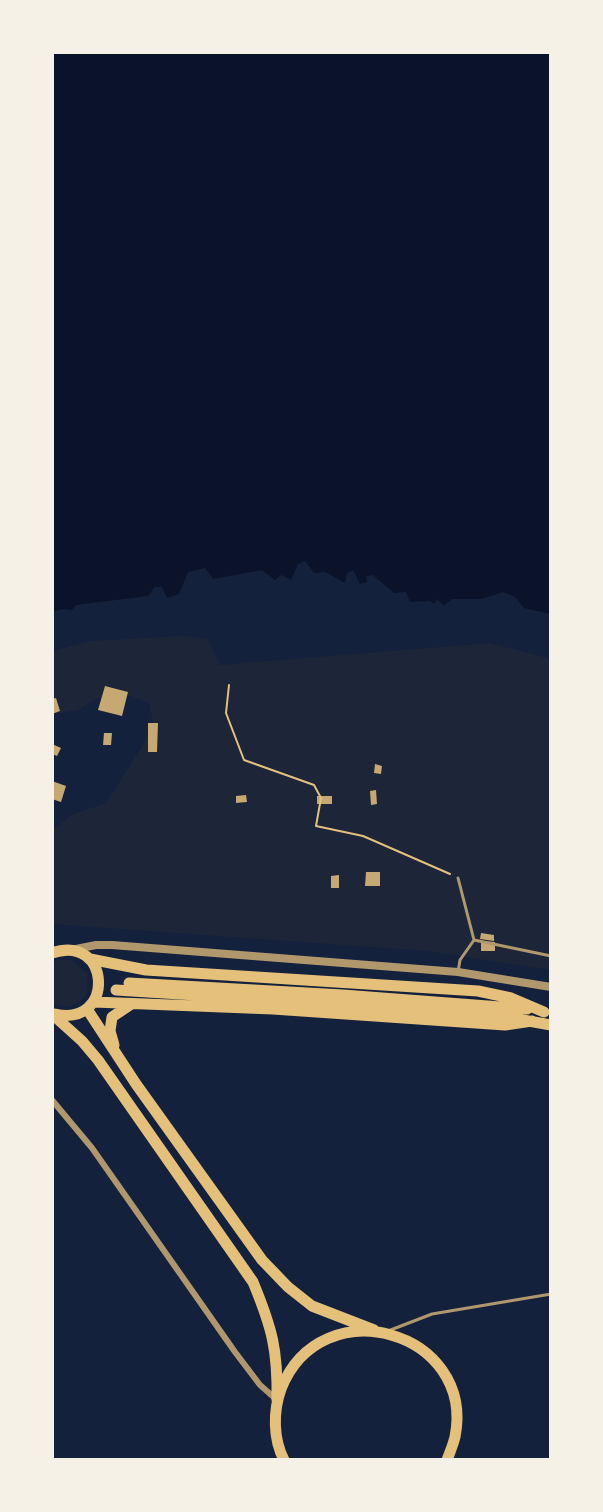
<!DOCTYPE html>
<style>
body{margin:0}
#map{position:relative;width:603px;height:1512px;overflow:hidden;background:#14213d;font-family:Raleway,sans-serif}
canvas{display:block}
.frame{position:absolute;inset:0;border:54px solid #f6f1e7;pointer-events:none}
</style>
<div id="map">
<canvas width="603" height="1512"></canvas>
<div class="frame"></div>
</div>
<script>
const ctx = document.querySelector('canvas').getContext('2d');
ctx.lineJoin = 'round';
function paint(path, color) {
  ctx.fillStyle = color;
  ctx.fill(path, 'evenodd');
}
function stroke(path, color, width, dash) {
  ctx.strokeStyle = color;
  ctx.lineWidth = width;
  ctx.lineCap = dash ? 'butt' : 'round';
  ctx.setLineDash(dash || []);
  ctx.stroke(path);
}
const green = new Path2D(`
 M183,636l24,3 13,26 270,-22 61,16v311l-124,-19 -375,-27v-93l19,-16 35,-12 48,-75 -5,-25 -18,-7 -35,3 -18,11 -26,4v-63l39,-10z
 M58,960h14l15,13v20c-8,13 -21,17 -35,10v-40z`);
const water = new Path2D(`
 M52,52h499v562l-27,-6 -9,-11 -12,-5 -21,7h-30l-8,7 -7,-7 -3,5 -4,-3 -20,1 -4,-10 -12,1 -21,-18 -7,1 1,6 -7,2 -7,-14 -6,3 -2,10 -20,-11 -11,1 -9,-12 -7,3 -7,16 -10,-5 -6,5 -13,-10 -49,9 -8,-11 -17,4 -9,22 -12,4 -5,-11h-7l-7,9 -72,9 -4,5 -10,-1 -10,3z`);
const building = new Path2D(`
 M105,686l23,6 -6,24 -24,-6z
 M56,698l4,13 -8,3v-15z
 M148,723h10l-1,29h-9z
 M104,733h8l-1,12h-8z
 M52,744l9,4 -4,8 -5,-2z
 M375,764l7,2 -1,8 -7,-1z
 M52,781l14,5 -5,16 -9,-3z
 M376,790l1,14 -6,1 -1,-14z
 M246,795l1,7 -11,1v-7z
 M317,796h15v8h-15z
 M366,872h14v14h-15z
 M339,875v13h-8v-12z
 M481,933l13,2v6l-14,-2z
 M481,941l14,1v9h-14z`);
const path = new Path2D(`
 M229,685l-3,28 18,47 70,25 7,13 -5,28 47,10 87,38`);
const service = new Path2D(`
 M458,878l16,62
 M474,940l77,16
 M458,972l2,-12 14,-20
 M388,1331l44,-17 119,-20`);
const minor = new Path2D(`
 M52,1100l40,48 143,204 25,33 17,15`);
const tertiary = new Path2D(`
 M71,950l25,-5h16l346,27 93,15`);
const trunk = new Path2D(`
 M52,953c60,-20 63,75 3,61
 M90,959l56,11 332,21 33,7 33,14
 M129,983l214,12 184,14
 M116,990l367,23 68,12
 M94,1002l179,7 232,16 27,-4
 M87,1009l49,75 126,176 26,27 24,19 62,24
 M52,1014l30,27 16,19 155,222c19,46 25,68 24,118
 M114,1045l-4,-14 2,-14 18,-12
 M284,1460c-11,-21 -11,-49 -3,-71 40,-102 195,-58 174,48 -2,8 -5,15 -8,23`);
paint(green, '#1d2539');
paint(water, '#0b132b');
paint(building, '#c6a872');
stroke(path, '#e5c07b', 2);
stroke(service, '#b1986c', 3);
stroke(minor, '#b1986c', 6);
stroke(tertiary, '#b1986c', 8);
stroke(trunk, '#e5c07b', 11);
</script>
